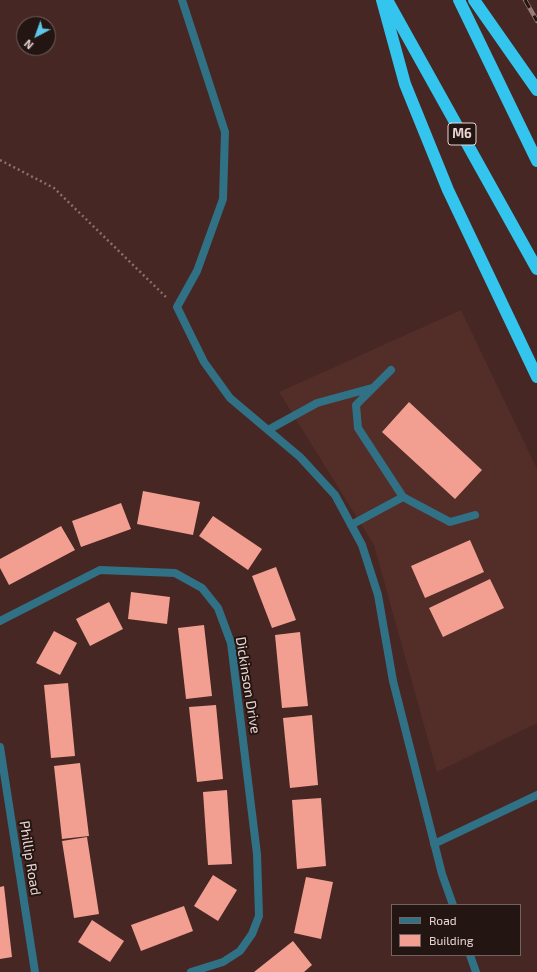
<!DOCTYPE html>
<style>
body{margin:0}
#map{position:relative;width:537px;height:972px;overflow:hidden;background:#462723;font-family:"Exo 2",sans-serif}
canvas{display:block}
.legend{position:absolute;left:391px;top:904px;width:130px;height:52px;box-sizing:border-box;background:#231512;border:1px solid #73625f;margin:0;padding:5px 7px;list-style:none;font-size:12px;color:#ead5d2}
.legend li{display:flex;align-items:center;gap:8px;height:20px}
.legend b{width:20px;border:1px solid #73625f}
.north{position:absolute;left:16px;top:16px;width:40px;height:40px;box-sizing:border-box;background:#231512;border:1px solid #73625f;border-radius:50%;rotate:221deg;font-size:11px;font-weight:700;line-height:16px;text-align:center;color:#ead5d2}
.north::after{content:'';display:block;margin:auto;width:14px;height:18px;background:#5dc7e8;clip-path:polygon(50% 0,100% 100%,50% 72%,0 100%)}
</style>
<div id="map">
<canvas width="537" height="972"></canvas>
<ul class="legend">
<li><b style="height:5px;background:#307186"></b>Road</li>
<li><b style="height:11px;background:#f29f92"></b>Building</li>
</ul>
<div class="north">N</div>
</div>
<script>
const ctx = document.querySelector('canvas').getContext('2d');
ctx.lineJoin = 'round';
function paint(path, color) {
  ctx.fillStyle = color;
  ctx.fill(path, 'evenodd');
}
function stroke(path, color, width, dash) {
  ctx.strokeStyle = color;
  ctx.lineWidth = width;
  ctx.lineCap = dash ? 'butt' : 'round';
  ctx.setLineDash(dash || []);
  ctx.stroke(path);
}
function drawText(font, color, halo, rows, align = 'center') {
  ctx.font = font + ' "Exo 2",sans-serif';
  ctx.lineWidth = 4;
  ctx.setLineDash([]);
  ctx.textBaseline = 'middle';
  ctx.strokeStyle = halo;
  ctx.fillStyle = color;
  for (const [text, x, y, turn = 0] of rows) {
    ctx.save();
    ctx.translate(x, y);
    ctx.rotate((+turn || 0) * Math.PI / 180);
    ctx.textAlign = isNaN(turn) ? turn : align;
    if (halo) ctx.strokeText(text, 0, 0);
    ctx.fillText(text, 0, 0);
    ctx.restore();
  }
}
const built = new Path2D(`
 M461,310l76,159v254l-100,49 -63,-227 -95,-153z`);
const building = new Path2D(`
 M409,402l73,68 -27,29 -73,-67z
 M143,491l57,11 -7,33 -56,-11z
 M121,503l10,26 -50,18 -9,-26z
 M213,516l49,33 -14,21 -49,-34z
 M61,526l14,24 -66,35 -9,-17v-9z
 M470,540l14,32 -59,26 -14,-32z
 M276,567l20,53 -24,8 -20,-52z
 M490,579l14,29 -61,29 -14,-29z
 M131,592l39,5 -3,27 -39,-5z
 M109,602l14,27 -33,17 -14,-27z
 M204,625l8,71 -26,3 -8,-71z
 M54,631l23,12 -17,32 -24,-12z
 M300,632l8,74 -26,2 -7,-73z
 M68,683l7,73 -24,2 -7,-73z
 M216,705l7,74 -26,3 -8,-75z
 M312,715l6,70 -28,3 -7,-70z
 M80,763l9,73 -27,3 -8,-73z
 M227,790l5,74 -24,1 -5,-73z
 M321,798l5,68 -29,3 -5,-69z
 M87,837l12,77 -25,4 -12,-77z
 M213,875l24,15 -19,31 -24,-15z
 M306,877l27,5 -12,57 -27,-6z
 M4,886l8,71 -12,2v-72z
 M184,906l9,25 -52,20 -10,-26z
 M92,920l32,21 -14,21 -32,-20z
 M293,941l19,24 -8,7h-50z`);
const path = new Path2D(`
 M0,160l54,28 112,109`);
const service = new Path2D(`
 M182,0l43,132 -2,67 -26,72 -20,36 27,55 26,36 70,59 35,38 27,50 16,50 15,86 49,193 11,31
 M268,430l49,-27 55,-15
 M403,497l47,25 25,-7
 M351,525l52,-28 -45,-69 -2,-23 35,-35
 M434,844l103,-49
 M470,955l6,17`);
const minor = new Path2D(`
 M0,621l100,-51 75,3 27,15 16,20 13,35 26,211 2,62 -7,18 -12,17 -17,11 -32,10
 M0,747l35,225`);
const motorway = new Path2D(`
 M382,0l23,84 43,106 89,187
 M387,0l150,269
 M459,0l78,161
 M474,0l63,90`);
const rail = new Path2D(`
 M525,0l12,21`);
const shields = [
 [462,134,28]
];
const shieldNames = [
 ["M6",462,134]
];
const streetNames = [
 ["Dickinson Drive",248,685,81],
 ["Phillip Road",30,858,81]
];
paint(built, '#532d28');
paint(building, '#f29f92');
stroke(path, '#8b706c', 2.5, [2, 3]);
stroke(service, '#307186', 8);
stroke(minor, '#307186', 8);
stroke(motorway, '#33c5ed', 12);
stroke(rail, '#967c78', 4.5);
stroke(rail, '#231512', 3, [9]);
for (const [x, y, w] of shields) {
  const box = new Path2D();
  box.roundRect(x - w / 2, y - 11, w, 22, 3);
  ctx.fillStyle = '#231512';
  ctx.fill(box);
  stroke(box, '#ead5d2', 1);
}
drawText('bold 13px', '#ead5d2', null, shieldNames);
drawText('14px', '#ead5d2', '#231512', streetNames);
</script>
